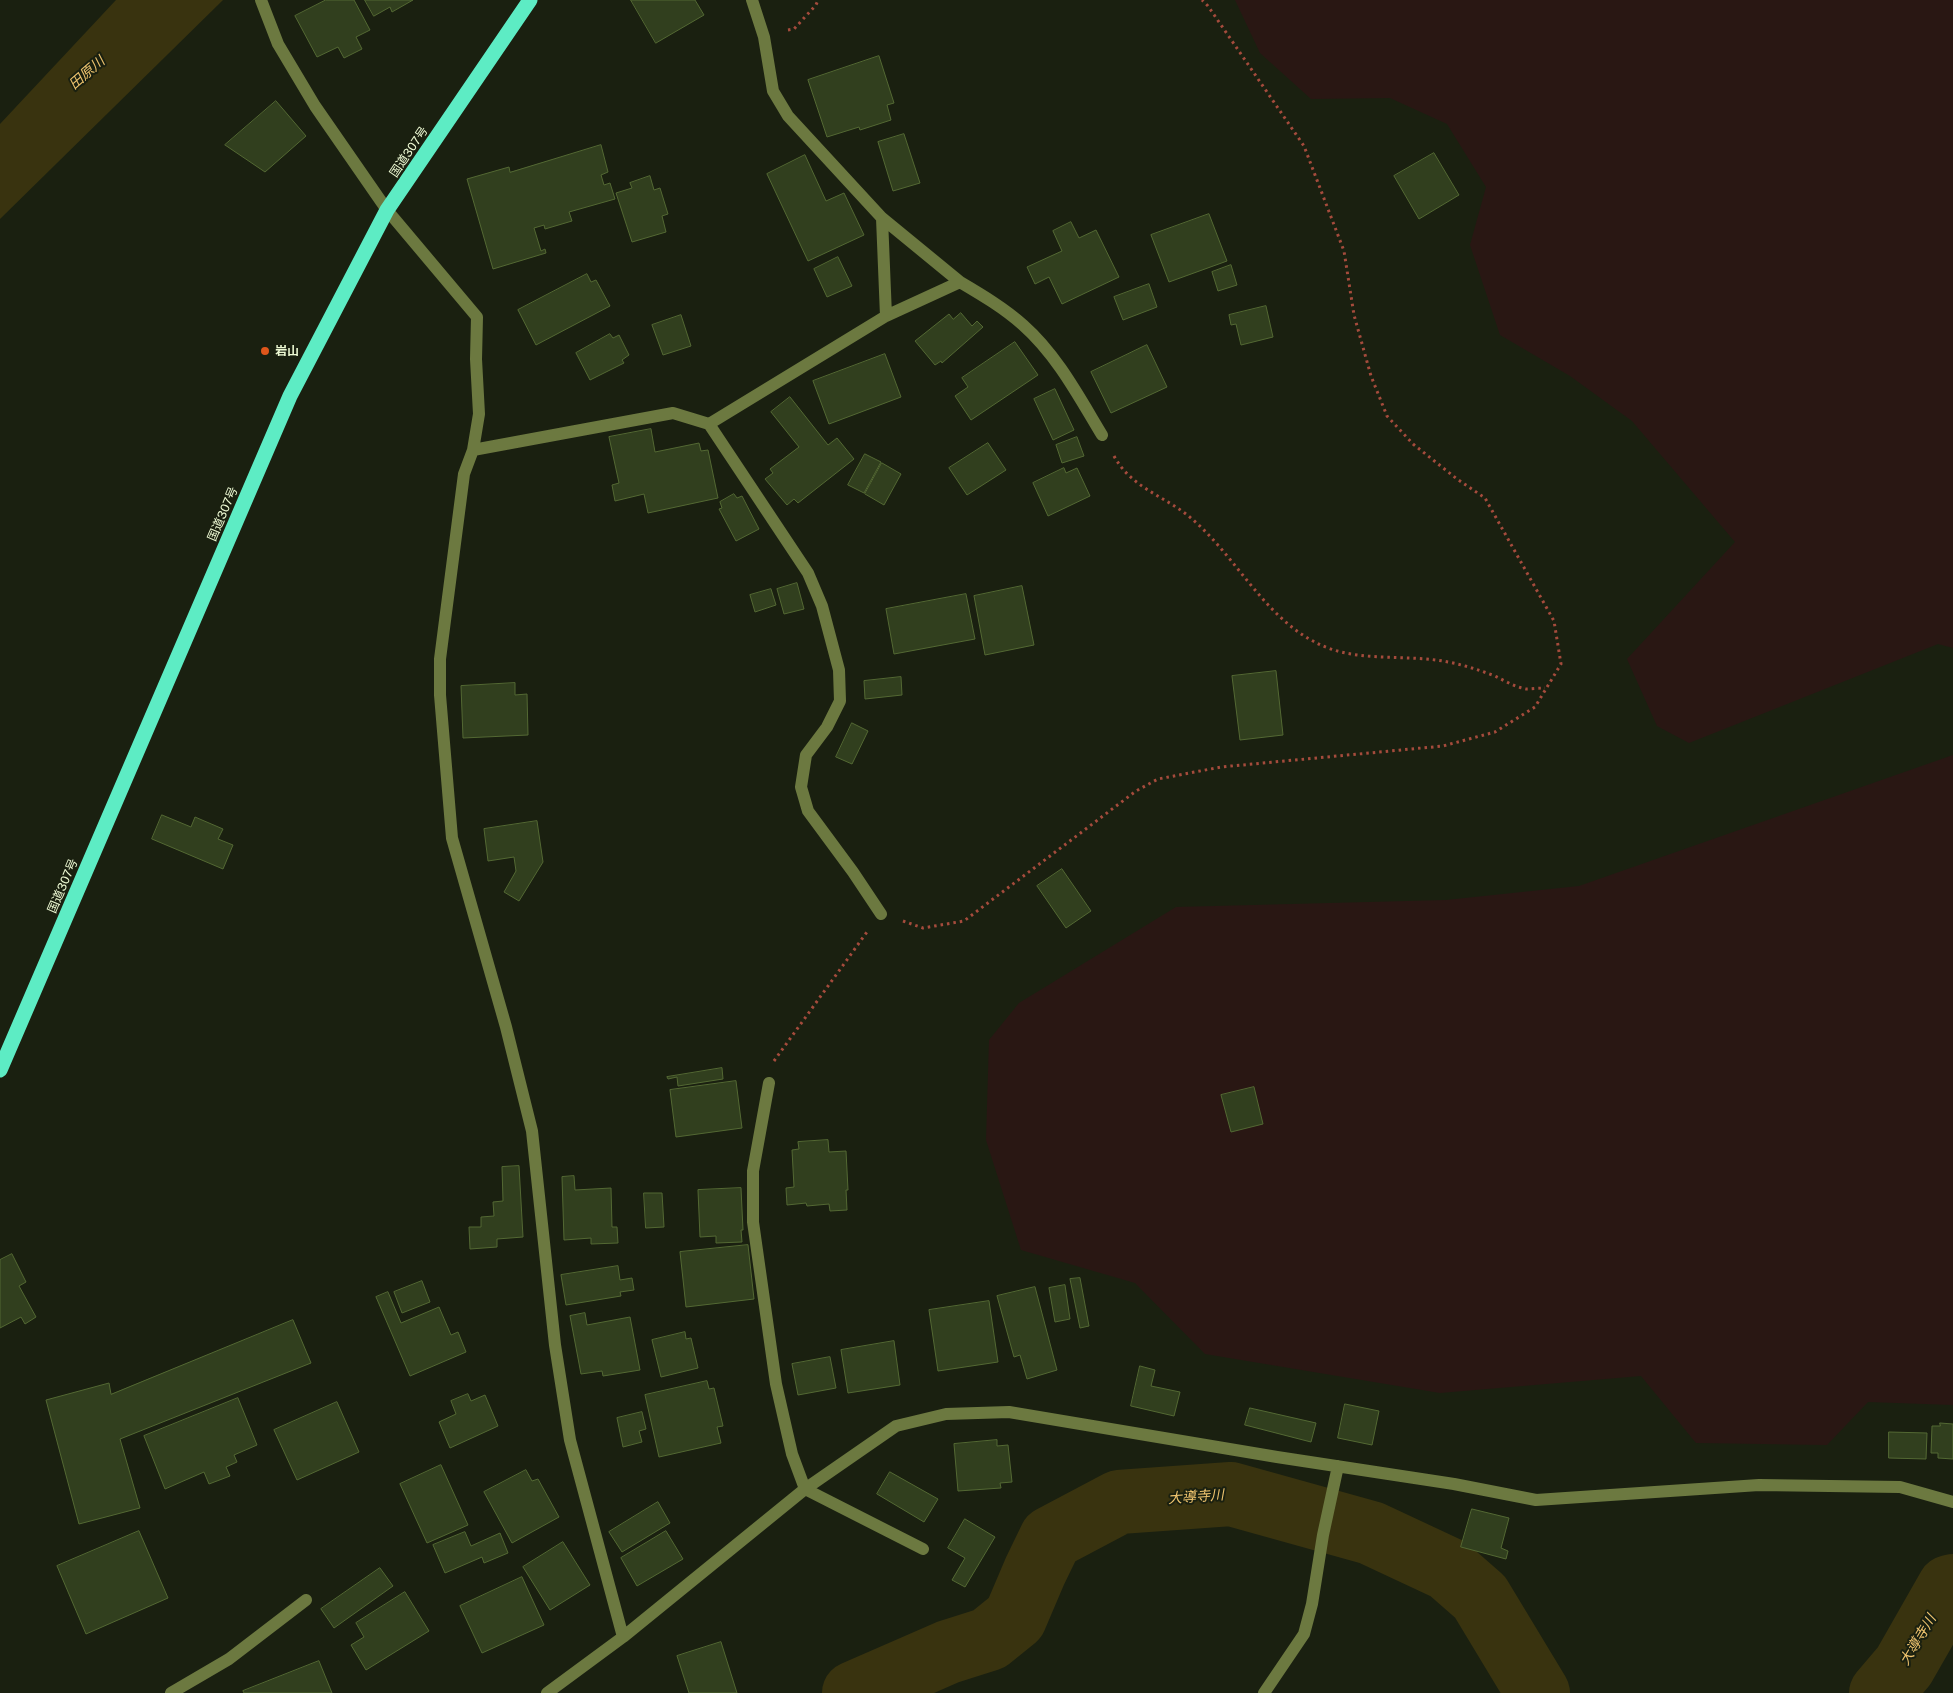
<!DOCTYPE html>
<meta charset="utf-8">
<style>
body{margin:0}
canvas{display:block;background:#1a2010}
</style>
<canvas width="1953" height="1693"></canvas>
<script>
const ctx = document.querySelector('canvas').getContext('2d');
ctx.lineJoin = 'round';
function paint(path, color) {
  ctx.fillStyle = color;
  ctx.fill(path, 'evenodd');
}
function stroke(path, color, width, dash) {
  ctx.strokeStyle = color;
  ctx.lineWidth = width;
  ctx.lineCap = dash ? 'butt' : 'round';
  ctx.setLineDash(dash || []);
  ctx.stroke(path);
}
function drawText(font, color, halo, rows, align = 'center') {
  ctx.font = font + ' "Public Sans","Noto Sans JP",sans-serif';
  ctx.lineWidth = 4;
  ctx.setLineDash([]);
  ctx.textBaseline = 'middle';
  ctx.strokeStyle = halo;
  ctx.fillStyle = color;
  for (const [text, x, y, turn = 0] of rows) {
    ctx.save();
    ctx.translate(x, y);
    ctx.rotate((+turn || 0) * Math.PI / 180);
    ctx.textAlign = isNaN(turn) ? turn : align;
    if (halo) ctx.strokeText(text, 0, 0);
    ctx.fillText(text, 0, 0);
    ctx.restore();
  }
}
const green = new Path2D(`
 M1235,0h718v648l-15,-4 -249,99 -32,-17 -30,-67 108,-117 -103,-121 -62,-45 -70,-41 -30,-90 16,-58 -39,-63 -57,-26 -79,1 -51,-46z
 M1953,755v650l-85,-3 -41,43 -131,-2 -55,-67 -201,17 -235,-39 -70,-71 -114,-33 -35,-110 3,-100 30,-37 157,-96 270,-7 133,-14z`);
const water = new Path2D(`
 M116,0h107l-223,219v-95z`);
const river = new Path2D(`
 M854,1693l94,-41 41,-13 26,-21 20,-47 16,-33 68,-36 112,-8 140,39 77,36 32,28 58,96
 M1881,1693l23,-27 45,-79 4,-1`);
const building = new Path2D(`
 M326,0h28l16,30 -14,7 6,12 -18,9 -6,-11 -21,10 -22,-41z
 M365,0h48l-21,12 -2,-5 -16,9z
 M631,0h64l9,15 -48,28z
 M879,56l15,47 -7,2 4,15 -31,10 -1,-3 -32,10 -19,-57z
 M276,101l30,35 -41,36 -40,-27z
 M904,134l16,49 -27,8 -15,-49z
 M601,145l7,27 -7,3 3,10 6,-2 5,16 -46,13 3,9 -27,8 -1,-4 -10,3 7,23 4,-2 1,4 -53,16 -26,-90 42,-12 1,5z
 M1434,153l25,42 -40,24 -25,-43z
 M805,155l21,46 18,-8 20,42 -56,26 -41,-87z
 M650,176l4,14 6,-2 8,26 -6,2 4,16 -34,10 -16,-49 16,-5 -2,-5z
 M1209,214l18,47 -58,21 -18,-47z
 M1071,222l8,16 17,-8 23,47 -57,27 -13,-27 -14,7 -8,-17 35,-16 -9,-20z
 M838,257l14,29 -25,11 -13,-28z
 M1231,265l6,20 -19,6 -6,-19z
 M587,274l4,8 5,-2 14,26 -74,39 -18,-35z
 M1149,284l8,23 -34,13 -9,-23z
 M1266,306l7,31 -32,8 -5,-21 -5,1 -2,-10z
 M961,313l11,13 5,-5 6,6 -41,36 -1,-2 -6,4 -20,-24 34,-27 4,5z
 M681,315l10,31 -28,9 -11,-30z
 M610,334l3,4 6,-3 10,20 -7,5 2,3 -34,17 -14,-27z
 M1015,342l23,33 -67,45 -16,-24 13,-9 -6,-9z
 M1147,345l20,42 -56,26 -20,-41z
 M885,354l16,43 -72,27 -16,-43z
 M1055,389l19,41 -21,10 -19,-41z
 M790,397l38,48 9,-7 17,21 -56,44 -4,-4 -7,6 -22,-26 8,-6 -3,-4 29,-22 -28,-35z
 M651,429l4,23 44,-9 2,8 7,-1 10,48 -70,15 -4,-19 -29,7 -3,-16 7,-2 -10,-46z
 M1077,437l7,19 -22,7 -6,-18z
 M988,443l18,27 -39,25 -18,-27z
 M865,454l16,8 -17,31 -16,-8z
 M882,463l19,11 -17,31 -19,-11z
 M1064,468l2,5 11,-5 13,28 -42,20 -15,-33z
 M734,494l3,4 5,-2 17,33 -23,12 -17,-32 3,-1 -2,-6z
 M797,583l7,26 -20,5 -7,-25z
 M1022,586l12,59 -49,10 -11,-59z
 M771,589l5,16 -21,7 -5,-17z
 M966,594l9,45 -81,15 -8,-45z
 M1276,671l7,64 -43,5 -8,-64z
 M901,677l1,18 -37,4 -1,-18z
 M515,683v12l12,-1 1,41 -65,3 -2,-52z
 M852,723l16,8 -16,33 -16,-7z
 M162,815l29,12 4,-10 28,12 -5,10 15,6 -10,24 -71,-30z
 M537,821l6,41 -24,39 -15,-9 12,-21 -2,-14 -26,4 -4,-32z
 M1062,869l29,42 -25,17 -29,-42z
 M722,1068l1,11 -45,7 -1,-9 -9,2 -1,-2z
 M736,1081l6,47 -66,9 -6,-47z
 M1254,1087l9,37 -32,8 -10,-37z
 M828,1140l1,12 17,-1 2,39h-2l1,20 -17,1 -1,-7 -22,2 -1,-3 -19,2 -1,-17 8,-1 -2,-37 7,-1 -1,-7z
 M519,1166l4,71 -26,2v8l-27,2 -1,-22h12v-10l13,-1 -1,-14 10,-1 -1,-34z
 M574,1176l1,14 36,-2 1,39h5l1,16 -27,1v-6l-27,2 -2,-63z
 M741,1188l2,42h-2l1,12 -26,1v-7l-16,1 -2,-47z
 M644,1193h18l2,34 -18,1z
 M748,1245l6,54 -68,8 -6,-55z
 M12,1254l14,28 -7,4 17,31 -11,7 -4,-7 -21,11v-68z
 M618,1266l2,14 12,-2 2,12 -14,2 1,4 -55,9 -5,-30z
 M1080,1278l9,48 -9,2 -10,-49z
 M422,1281l8,21 -28,11 -8,-21z
 M1065,1285l5,34 -15,3 -6,-34z
 M1035,1287l22,83 -30,9 -7,-24 -6,2 -17,-61z
 M388,1292l13,31 38,-16 12,28 7,-3 8,20 -56,24 -34,-79z
 M989,1301l9,61 -60,9 -9,-61z
 M585,1313l2,12 43,-8 10,53 -37,6 -1,-5 -21,3 -11,-58z
 M293,1320l18,43 -191,76 20,69 -61,16 -33,-124 63,-17 2,11z
 M685,1332l1,7 5,-1 7,30 -37,9 -9,-37z
 M894,1341l6,44 -52,8 -7,-43z
 M830,1357l6,31 -38,7 -6,-31z
 M1140,1366l15,4 -4,16 29,6 -6,24 -43,-10z
 M707,1381l2,8 5,-1 9,38 -6,1 4,16 -62,14 -14,-62z
 M468,1394l3,7 14,-6 13,31 -48,22 -11,-26 17,-8 -5,-13z
 M238,1398l19,47 -23,10 3,7 -11,5 4,9 -21,8 -5,-12 -39,17 -21,-53z
 M337,1402l22,50 -62,28 -23,-50z
 M1345,1404l34,7 -7,34 -34,-7z
 M1250,1408l66,15 -5,19 -66,-17z
 M642,1412l4,17 -7,2 3,11 -19,5 -6,-29z
 M1940,1423l13,1v35l-15,-1v-5h-7l1,-27h8z
 M1889,1432l38,1 -1,26 -37,-1z
 M997,1440v6l11,-1 4,37 -12,1 1,5 -43,3 -4,-47z
 M441,1465l27,60 -41,18 -27,-59z
 M526,1470l6,11 6,-2 21,38 -47,26 -28,-51z
 M890,1472l48,27 -14,23 -47,-28z
 M658,1502l12,21 -48,29 -13,-20z
 M1472,1509l37,9 -8,30 7,3 -2,8 -45,-12z
 M965,1519l30,18 -30,50 -13,-7 13,-22 -17,-10z
 M139,1531l29,67 -82,36 -29,-68z
 M666,1531l17,28 -46,27 -16,-28z
 M465,1532l6,14 29,-13 8,20 -24,10 -2,-6 -37,16 -12,-28z
 M563,1542l27,43 -40,25 -27,-43z
 M380,1568l13,18 -59,42 -13,-19z
 M522,1577l22,48 -62,28 -22,-47z
 M405,1592l24,39 -63,39 -15,-25 13,-8 -8,-14z
 M721,1642l16,51h-48l-12,-37z
 M319,1661l13,32h-88l-1,-2z`);
const path = new Path2D(`
 M788,30l6,-1 22,-24 2,-5
 M1114,456c16,30 47,39 72,58 51,40 79,110 142,134 38,14 81,6 120,14 16,3 31,8 47,14 10,5 20,11 31,13 6,0 13,-1 19,-1
 M903,921l20,7 41,-7 172,-130 22,-12 63,-12 222,-21 52,-14 40,-25 26,-43 -7,-43 -69,-123 -28,-19 -44,-35 -26,-28 -16,-40 -17,-61 -10,-64 -40,-105 -96,-140 -6,-6
 M774,1061l93,-129`);
const minor = new Path2D(`
 M261,0l17,44 37,62 72,104 90,107 -1,42 3,55 -6,36 -9,24 -24,185v36l12,143 54,189 26,104 23,214 15,95 53,197
 M882,218l4,98
 M960,282c22,13 44,26 63,43 34,30 56,72 79,110
 M709,424l99,149 14,33 17,64 1,31 -13,26 -21,28 -5,32 7,24 45,61 28,42
 M473,450l200,-37 36,11 177,-108 74,-34 -78,-64 -94,-102 -15,-25 -9,-54 -12,-37
 M769,1083l-16,88v51l23,162 16,70 13,35 118,60
 M171,1693l58,-34 77,-59
 M547,1693l76,-56 182,-148 91,-63 50,-12 63,-2 268,45 177,27 82,16 223,-15 141,2 53,15
 M1264,1693l40,-59 8,-30 11,-69 15,-69`);
const highway = new Path2D(`
 M0,1070l290,-674 97,-186 143,-210`);
const markers = [
 [265,351,5,"#df561b"]
];
const streetNames = [
 ["国道307号",409,152,-56],
 ["国道307号",223,514,-67],
 ["国道307号",63,886,-67]
];
const poiNames = [
 ["岩山",275,351]
];
const waterNames = [
 ["田原川",87,73,-41],
 ["大導寺川",1196,1497,-4],
 ["大導寺川",1918,1640,-59]
];
paint(green, '#291713');
paint(water, '#39330f');
stroke(river, '#39330f', 64);
paint(building, '#313f1e');
stroke(building, '#536833', 1);
stroke(path, '#a54b3c', 3, [2.5, 4]);
stroke(minor, '#6c7940', 12);
stroke(highway, '#5decc4', 15);
for (const [x, y, r, color] of markers) {
  const dot = new Path2D();
  dot.arc(x, y, r, 0, 2 * Math.PI);
  ctx.fillStyle = color;
  ctx.fill(dot);
  stroke(dot, '#1a2010', 2);
}
drawText('12px', '#eefad4', '#1a2010', streetNames);
drawText('bold 12px', '#eefad4', '#1a2010', poiNames, 'left');
drawText('italic 14px', '#eec36e', '#1a2010', waterNames);
</script>
